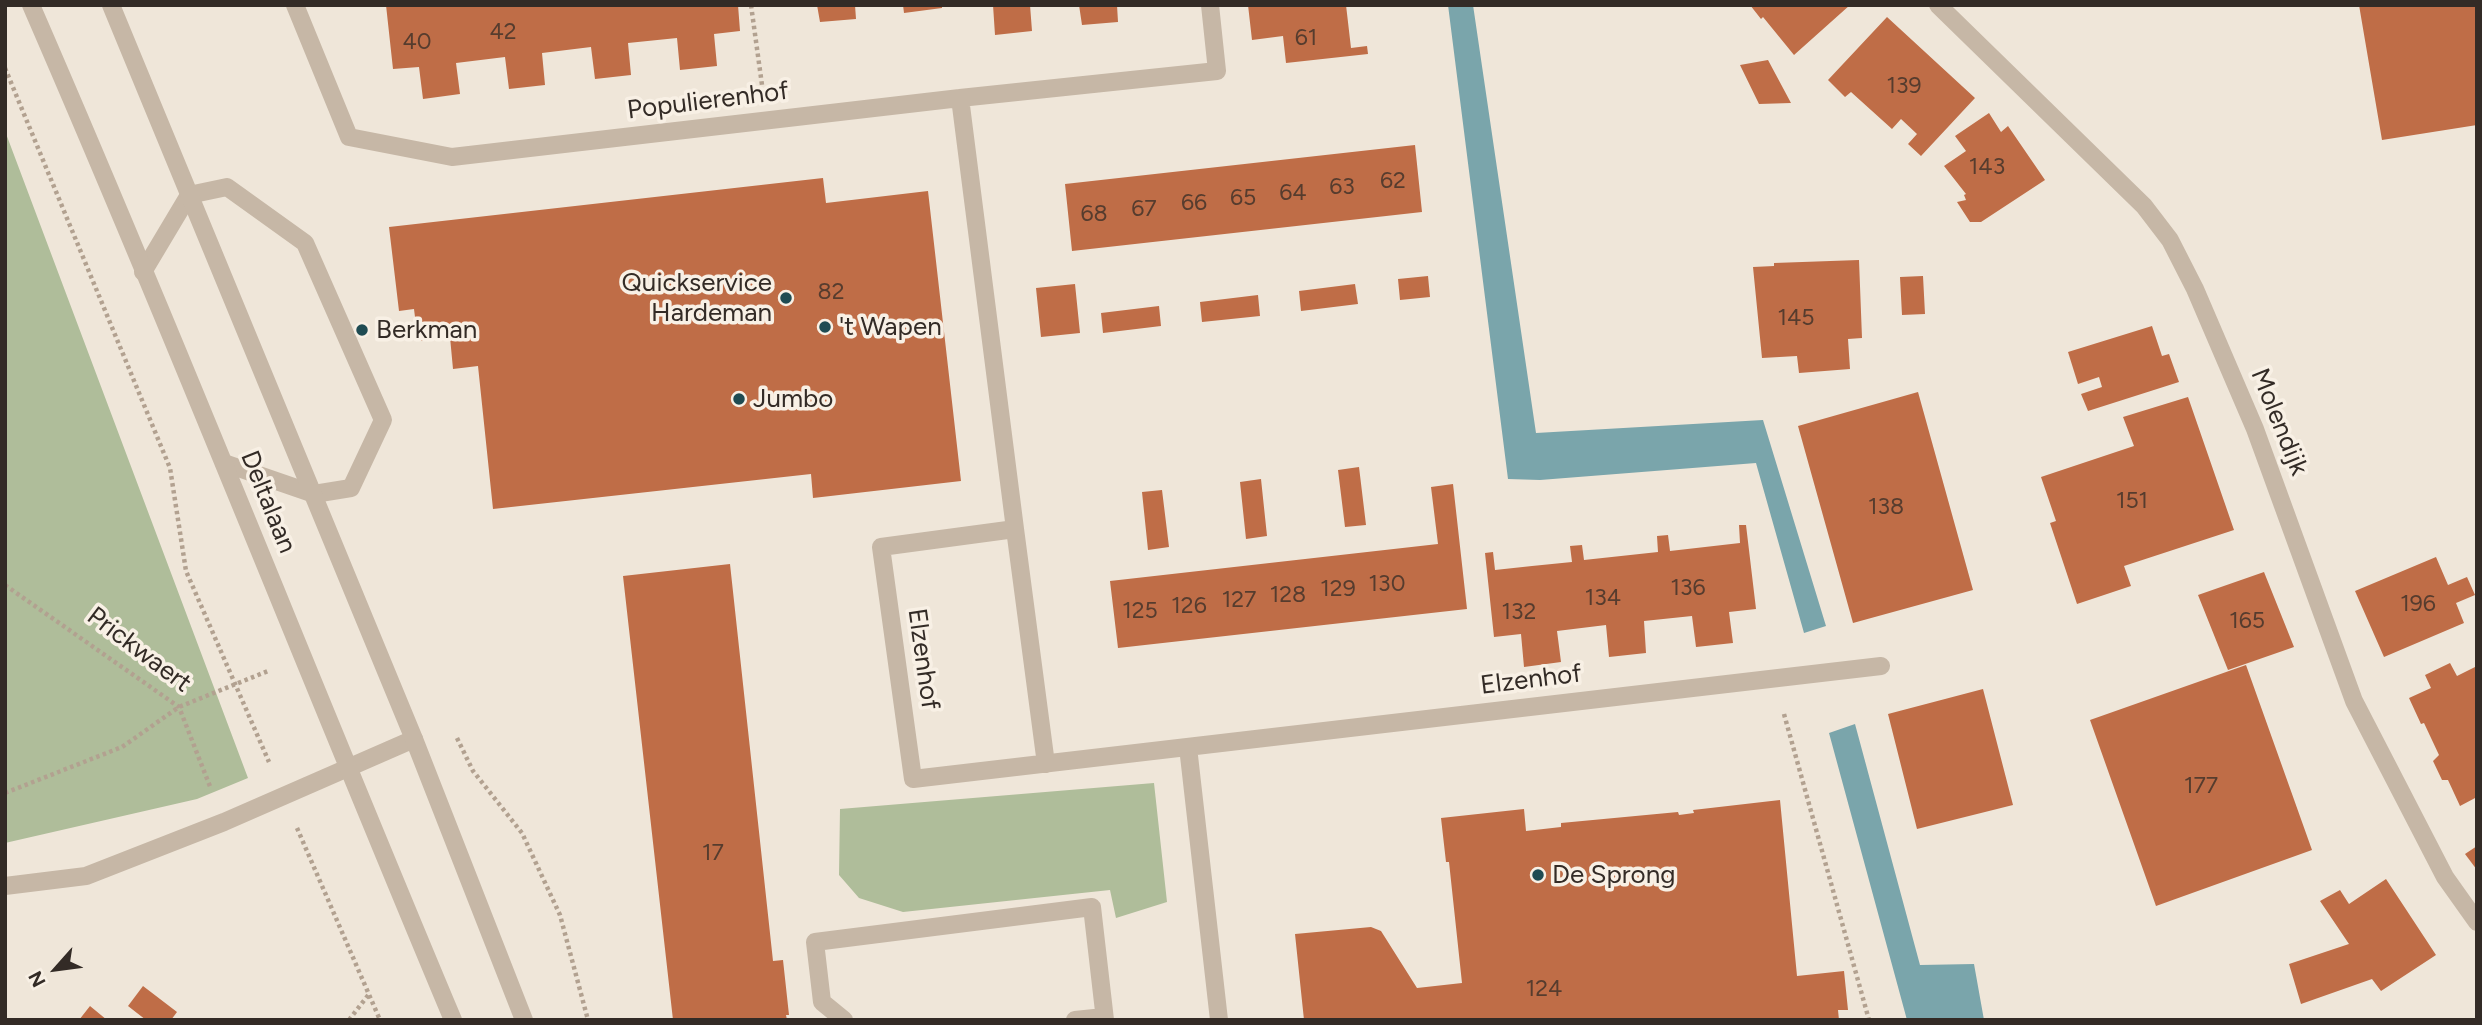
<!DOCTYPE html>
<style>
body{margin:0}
#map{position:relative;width:2482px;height:1025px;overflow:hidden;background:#efe6d9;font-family:Figtree,sans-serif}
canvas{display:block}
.frame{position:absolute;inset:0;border:7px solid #332b26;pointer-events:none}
.north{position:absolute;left:21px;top:934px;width:70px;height:70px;-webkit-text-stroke:5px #f8f0e5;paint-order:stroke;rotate:242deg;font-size:19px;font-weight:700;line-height:28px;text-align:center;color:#332b26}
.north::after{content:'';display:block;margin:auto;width:24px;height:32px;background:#332b26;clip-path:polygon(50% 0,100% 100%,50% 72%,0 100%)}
</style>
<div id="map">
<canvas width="2482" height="1025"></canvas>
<div class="frame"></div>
<div class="north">N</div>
</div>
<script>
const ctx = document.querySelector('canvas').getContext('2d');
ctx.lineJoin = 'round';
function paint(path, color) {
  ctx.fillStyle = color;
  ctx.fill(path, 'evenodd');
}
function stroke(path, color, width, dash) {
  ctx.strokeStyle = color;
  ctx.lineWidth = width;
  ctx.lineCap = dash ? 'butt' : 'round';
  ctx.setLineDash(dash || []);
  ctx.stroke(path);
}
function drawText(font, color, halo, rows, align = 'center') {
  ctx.font = font + ' Figtree,sans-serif';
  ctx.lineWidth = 7;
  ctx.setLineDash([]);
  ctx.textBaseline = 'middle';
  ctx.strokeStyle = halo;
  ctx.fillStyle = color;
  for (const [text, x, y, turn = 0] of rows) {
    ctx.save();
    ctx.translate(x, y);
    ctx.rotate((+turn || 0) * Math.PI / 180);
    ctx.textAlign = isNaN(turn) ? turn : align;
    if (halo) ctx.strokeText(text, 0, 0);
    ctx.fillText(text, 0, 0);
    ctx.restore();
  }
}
const green = new Path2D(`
 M5,131l243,647 -51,21 -192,44z
 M1154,783l13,119 -51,16 -6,-28 -207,22 -44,-14 -20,-23 1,-66z`);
const water = new Path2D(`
 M1448,5h25l63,428 227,-13 63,206 -22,7 -48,-170 -216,17 -32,-1z
 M1855,724l65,241 54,-1 10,56h-77l-78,-287z`);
const building = new Path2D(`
 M386,5h352l2,26 -26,3 3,32 -37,4 -3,-32 -49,5 3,32 -36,4 -4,-32 -49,6 3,32 -36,4 -4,-32 -49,6 4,31 -37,5 -4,-32 -26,2z
 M817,5h38l1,14 -36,3z
 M903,5h39v3l-38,5z
 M993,5h37l2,26 -37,4z
 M1079,5h38l1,17 -36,3z
 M1248,5h98l5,43 16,-2 1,8 -82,9 -3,-27 -31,4z
 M1750,5h100l-56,50 -31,-38 -2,2z
 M2359,5h118v120l-95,15z
 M1887,17l88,81 -54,58 -13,-12 9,-10 -16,-15 -9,10 -41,-37 -6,5 -17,-17z
 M1768,60l23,43 -32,1 -19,-39z
 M1989,113l12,19 7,-6 37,54 -64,42h-11l-13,-20 9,-2 -2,-5 2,-1 -22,-28 22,-15 -11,-15z
 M1415,145l7,67 -350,39 -7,-67z
 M823,178l3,25 102,-12 33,290 -148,17 -2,-24 -318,35 -15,-143 -25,3 -3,-32 -32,4 -4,-32 -15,2 -10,-84z
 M1859,260l3,78 -14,1 2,30 -51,4 -2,-17 -35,2 -9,-91 21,-1v-3z
 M1428,276l2,21 -30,3 -2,-21z
 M1923,276l2,38 -23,1 -2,-38z
 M1075,284l5,49 -39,4 -5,-49z
 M1355,284l3,20 -57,7 -2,-20z
 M1258,295l2,21 -58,6 -2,-20z
 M1159,306l2,20 -58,7 -2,-20z
 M2152,326l10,30 7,-2 10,28 -91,29 -7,-17 21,-7 -3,-10 -21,7 -10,-32z
 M1918,392l55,198 -120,33 -55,-197z
 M2188,397l46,133 -110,36 7,20 -54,18 -27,-81 6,-2 -15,-44 93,-31 -11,-29z
 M1359,467l7,58 -21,2 -7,-57z
 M1261,479l6,57 -21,3 -6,-57z
 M1453,484l14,125 -349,39 -8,-67 328,-37 -7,-57z
 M1162,490l7,57 -21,3 -6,-58z
 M1739,525h7l10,84 -27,3 4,31 -37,4 -4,-31 -48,5 2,32 -37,4 -3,-32 -49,6 4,31 -37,5 -3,-33 -27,3 -9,-84 8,-1 2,18 37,-4 40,-4 -2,-16 12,-1 2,15 74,-8 -1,-16 11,-1 2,16 70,-8z
 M2436,557l12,28 19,-8 8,18 -19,8 8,20 -80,34 -29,-66z
 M730,564l43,397 10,-1 6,55h-3l1,5h-114l-50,-444z
 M2264,572l30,75 -66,23 -30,-75z
 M2450,663l7,13 20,-10v131l-17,9 -12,-26h-6l-9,-19 6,-6 -15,-32 -3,1 -12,-26 22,-10 -6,-13z
 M2246,665l66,185 -156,56 -66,-186z
 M1983,689l30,116 -96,24 -29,-115z
 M1780,800l17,176 47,-5 4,39h-10l1,10h-535l-9,-86 76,-7 10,4 36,57 45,-5 -13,-121h-3l-5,-44 83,-9 2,22 35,-4v-4l117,-11 1,3 15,-2 -1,-3z
 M2477,846v24l-12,-16z
 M2386,879l50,76 -55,36 -9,-12 -71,25 -12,-40 60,-20 -29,-43 20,-11 9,14z
 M143,986l34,26 -6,8h-25l-18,-14z
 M90,1006l17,14h-28z`);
const path = new Path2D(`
 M751,5l11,80
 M5,68l165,400 16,103 83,191
 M5,585l174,122 32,82
 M1784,714l85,306
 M457,738l16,33 49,62 38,82 28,105
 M5,793l117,-46 57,-40 89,-36
 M297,828l83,192
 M349,1020l20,-26`);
const service = new Path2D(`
 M143,272l46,-77 38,-8 78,56 78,177 -32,68 -37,6 -90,-31`);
const minor = new Path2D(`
 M295,5l54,132 103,20 508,-59 257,-27 -7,-66
 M1938,5l206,201 26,34 25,49 60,140 99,272 91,176 32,45
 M960,98l55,431
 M1188,747l31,273
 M1046,764l-31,-235 -134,18 32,232c322,-37 645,-75 968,-113
 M5,886l81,-10 138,-54 190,-83
 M844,1020l-22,-18 -7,-60 277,-35 13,113
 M1075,1020l29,-3`);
const tertiary = new Path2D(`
 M31,5c146,336 280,677 422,1015
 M111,5l303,734 110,281`);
const markers = [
 [786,298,7,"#1f4b52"],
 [825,327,7,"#1f4b52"],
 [362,330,7,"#1f4b52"],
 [739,399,7,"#1f4b52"],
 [1538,875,7,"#1f4b52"]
];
const numberNames = [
 ["42",503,32],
 ["61",1306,38],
 ["40",417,42],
 ["139",1904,86],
 ["143",1987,167],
 ["62",1393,181],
 ["63",1342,187],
 ["64",1293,193],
 ["65",1243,198],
 ["66",1194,203],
 ["67",1144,209],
 ["68",1094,214],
 ["82",831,292],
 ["145",1796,318],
 ["151",2132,501],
 ["138",1886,507],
 ["130",1387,584],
 ["136",1688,588],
 ["129",1338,589],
 ["128",1288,595],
 ["134",1603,598],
 ["127",1239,600],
 ["196",2418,604],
 ["126",1189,606],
 ["125",1140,611],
 ["132",1519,612],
 ["165",2247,621],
 ["177",2201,786],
 ["17",713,853],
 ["124",1544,989]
];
const streetNames = [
 ["Populierenhof",708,101,-7],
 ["Molendijk",2279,422,68],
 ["Deltalaan",268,502,68],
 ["Prickwaert",139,650,37],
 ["Elzenhof",923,659,82],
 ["Elzenhof",1531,680,-7]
];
const poiNames = [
 ["Quickservice",772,283,"right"],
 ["Hardeman",772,313,"right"],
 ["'t Wapen",839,327],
 ["Berkman",376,330],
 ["Jumbo",753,399],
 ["De Sprong",1552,875]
];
paint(green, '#afbd9a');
paint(water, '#7aa5ab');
paint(building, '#bf6d47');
stroke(path, '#b2a190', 4.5, [3.5, 3.5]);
stroke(service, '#c6b7a6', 18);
stroke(minor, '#c6b7a6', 18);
stroke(tertiary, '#c6b7a6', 18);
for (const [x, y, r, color] of markers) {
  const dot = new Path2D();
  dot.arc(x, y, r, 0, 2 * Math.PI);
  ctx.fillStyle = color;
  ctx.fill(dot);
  stroke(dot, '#f8f0e5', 2.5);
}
drawText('23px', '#563c2e', null, numberNames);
drawText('26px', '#332b26', '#f8f0e5', streetNames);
drawText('26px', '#332b26', '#f8f0e5', poiNames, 'left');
</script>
